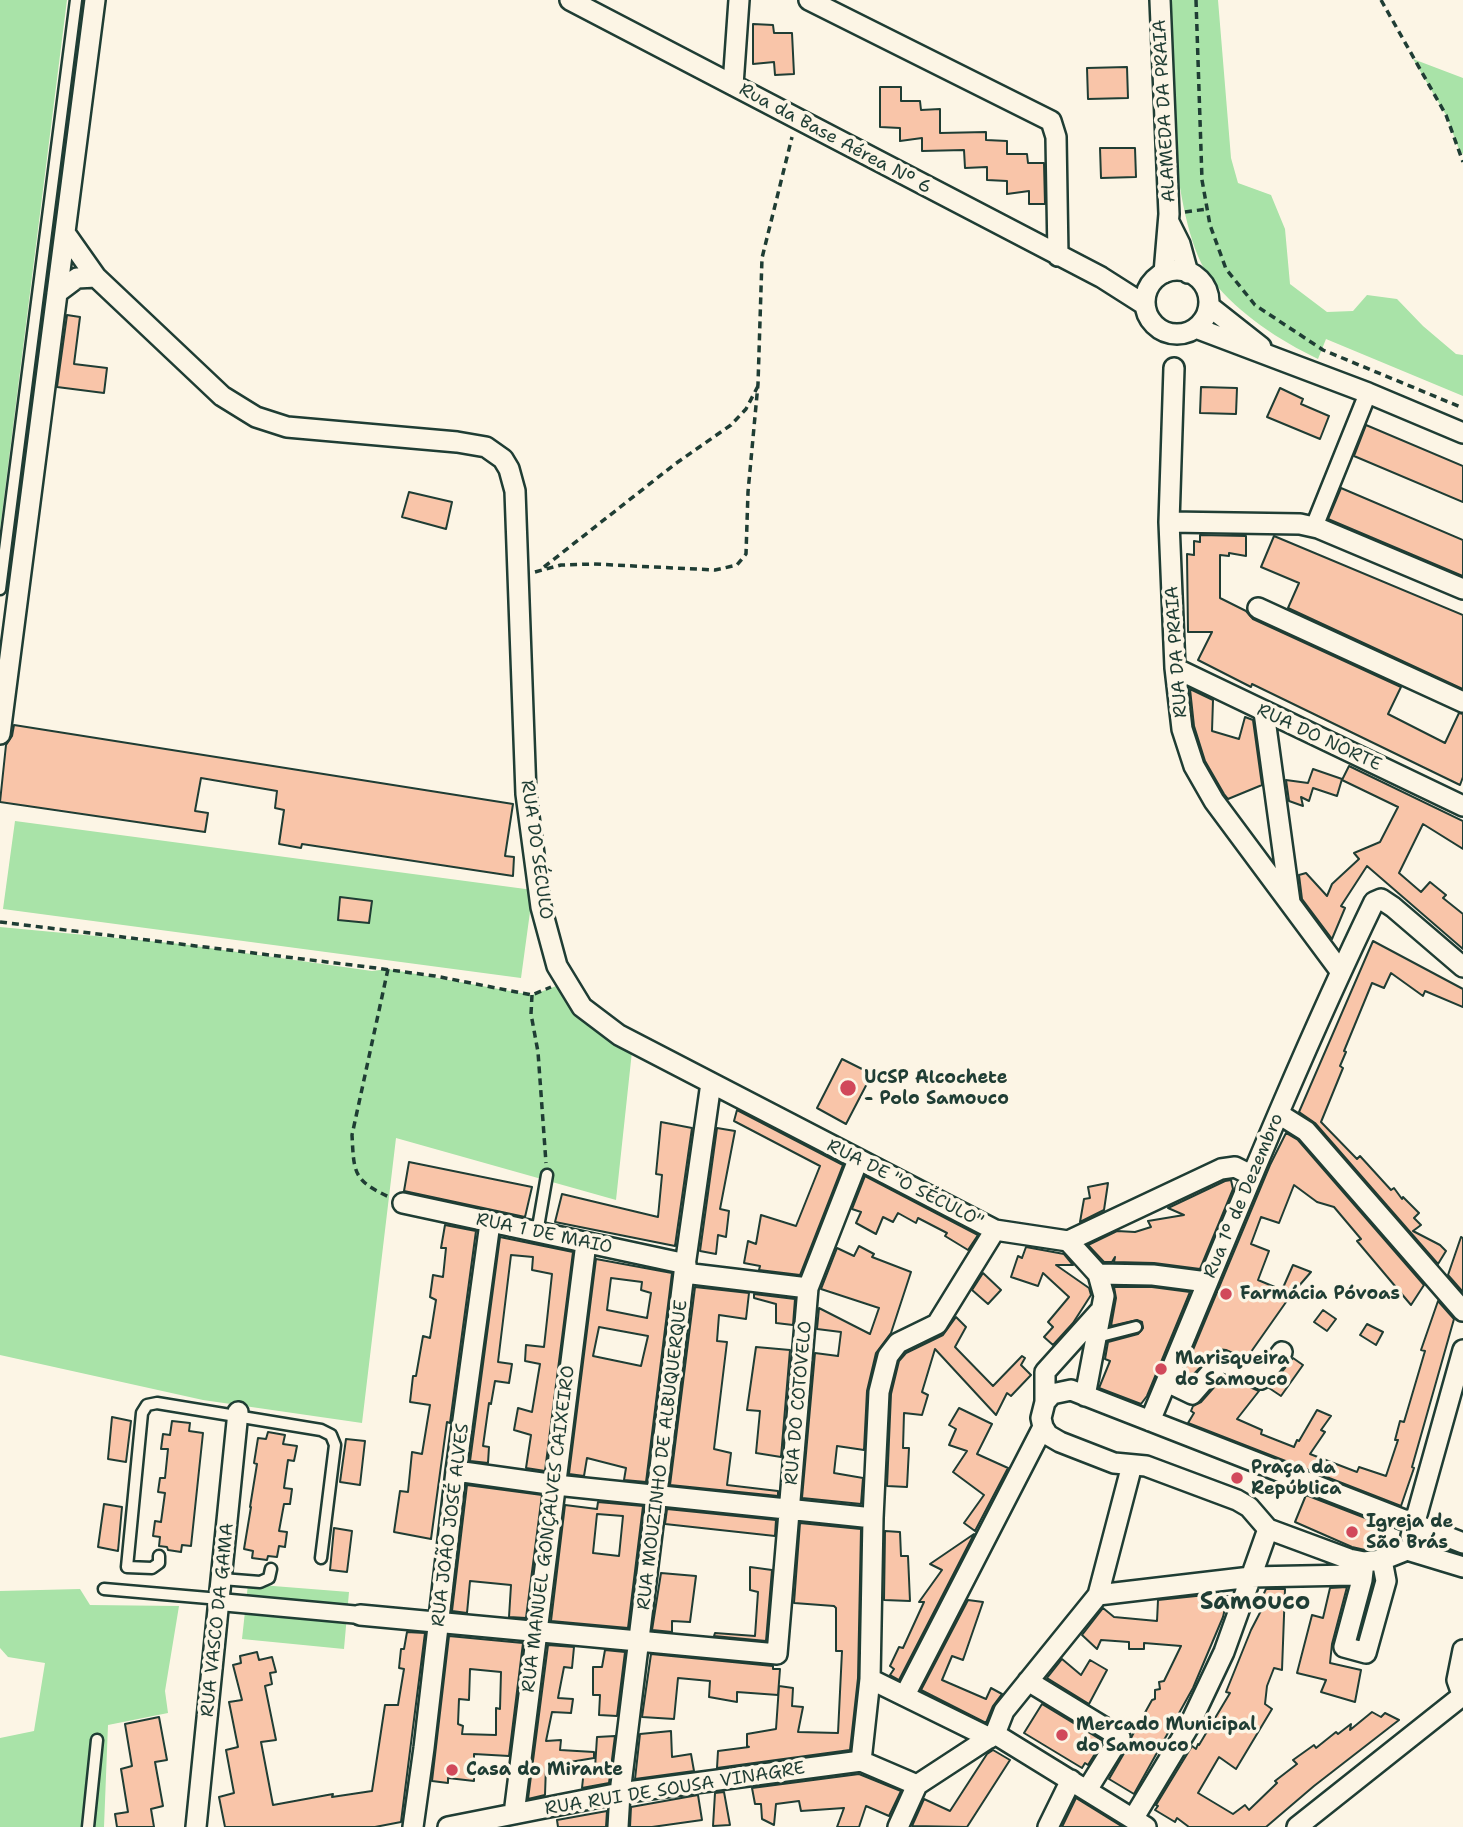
<!DOCTYPE html>
<meta charset="utf-8">
<style>
body{margin:0}
canvas{display:block;background:#fcf5e5}
</style>
<canvas width="1463" height="1827"></canvas>
<script>
const ctx = document.querySelector('canvas').getContext('2d');
ctx.lineJoin = 'round';
function paint(path, color) {
  ctx.fillStyle = color;
  ctx.fill(path, 'evenodd');
}
function stroke(path, color, width, dash) {
  ctx.strokeStyle = color;
  ctx.lineWidth = width;
  ctx.lineCap = dash ? 'butt' : 'round';
  ctx.setLineDash(dash || []);
  ctx.stroke(path);
}
function drawText(font, color, halo, rows, align = 'center') {
  ctx.font = font + ' "Shantell Sans",sans-serif';
  ctx.lineWidth = 7;
  ctx.setLineDash([]);
  ctx.textBaseline = 'middle';
  ctx.strokeStyle = halo;
  ctx.fillStyle = color;
  for (const [text, x, y, turn = 0] of rows) {
    ctx.save();
    ctx.translate(x, y);
    ctx.rotate((+turn || 0) * Math.PI / 180);
    ctx.textAlign = isNaN(turn) ? turn : align;
    if (halo) ctx.strokeText(text, 0, 0);
    ctx.fillText(text, 0, 0);
    ctx.restore();
  }
}
const green = new Path2D(`
 M0,0h67l-67,530z
 M1164,0h54l13,158 7,25 33,12 14,34 5,55 37,28 26,-1 14,-16 30,4 26,27 33,28 7,1v41l-137,-57 -8,20c-39,-19 -78,-44 -106,-79 -41,-50 -43,-212 -48,-280z
 M1413,59l50,19v76l-3,-2 -14,-37z
 M15,821l518,69 -12,88 -518,-69z
 M0,927l181,17 191,27 16,-2 144,26 35,-13 66,60 -17,158 -220,-62 -34,285 -159,-23 -203,-45z
 M248,1584l101,8 -5,57 -102,-10z
 M80,1589l10,16 89,1 -14,85 3,22 -60,12 -4,102h-104v-89l34,-7 11,-68 -37,-6 -8,-9v-57z`);
const building = new Path2D(`
 M753,24l20,1 1,8h18l2,41 -19,1 -1,-13 -21,2z
 M1127,67l1,31 -40,1 -1,-31z
 M880,87h21v14h19l1,9 19,-1v24l46,-1v8l21,1v13h20l1,9h16l1,41h-16v-13l-22,3v-13l-20,-1v-13l-22,1 -1,-18 -42,1v-13l-22,3v-13l-20,-1z
 M1100,148h35l1,29 -35,1z
 M67,315l13,2 -6,47 33,4 -3,25 -47,-6z
 M1201,387l36,1 -1,26 -36,-1z
 M1280,388l23,11 -2,5 28,12 -9,23 -53,-22z
 M1366,425l97,41v36l-109,-46z
 M1341,488l122,52v36l-135,-57z
 M409,492l43,10 -6,27 -44,-12z
 M1200,535l46,1v20l-17,-3v3l-9,-1v43l26,13 7,8 148,68 -13,27 57,29 14,-30 4,1v63l-3,8 -208,-101 -1,3 -53,-27 14,-28h-24l-1,-78 7,1v-14l6,1z
 M1274,536l189,79v74l-175,-81 11,-25 -38,-16z
 M1190,689l23,11 -1,31 27,8 6,-22 8,3 9,65 -34,14 -4,-5 -19,-33 -11,-35z
 M14,725l499,79 -8,52 9,1 -1,19 -211,-32 -1,4 -22,-4 5,-34 -9,-2 2,-17 -76,-13 -6,33 13,2 -3,19 -205,-30 6,-57 6,-9z
 M1349,766l114,55v28l-40,-25 -24,49 22,19 9,-10 16,13 -3,3 20,16v35l-96,-83 -26,40 4,2 -13,31 -30,-40 -3,-24 7,-2 21,23 5,-12 27,-25 -5,-6 26,-11 18,-35 -56,-27z
 M1313,769l29,10 -5,17 -24,-8 -4,13 -8,-4 2,9 -14,-5 -3,-21 22,3z
 M340,897l32,4 -3,22 -31,-3z
 M1373,941l90,48v18l-38,-16 -2,5 -32,-23 -7,15 -12,-5 -28,68 2,1 -6,14 3,2 -22,54 36,37 3,-3 31,34 3,-2 8,11 1,-2 16,16 -5,5 7,7 -8,6 27,14 6,6 -8,13 -123,-141 -16,-11z
 M842,1059l30,15 -26,50 -29,-16z
 M737,1110l106,55 -43,110 -41,-5 1,-4 -16,-3 4,-22 8,3 5,-29 35,11 24,-60 -86,-45z
 M661,1122l31,6 -17,118 -120,-24 7,-28 96,23 4,-42 -6,-1z
 M717,1128l18,3 -15,78 9,2 -3,26 -8,-2 -2,19 -16,-3z
 M1286,1133l12,7 126,145 -13,20 -54,-64 4,-2 -27,-32 -17,-5 -23,-17 -15,38 -18,-6 -10,27 18,7 -11,29 24,10 11,-25 18,7 -20,23 -45,64 -20,-9 -8,-1 -29,30 -7,-3 88,-211z
 M409,1162l123,25 -7,30 -121,-26z
 M865,1176l113,59 -10,15 -23,-14 2,-3 -29,-15 -2,5 -18,-10 -5,9 -10,-5 -7,17 -20,-11 5,-11 -9,-3z
 M1231,1180l2,9 -33,80 -46,-6 -40,-1 1,-5 -3,5h-8l-16,-17 29,-14 18,1 16,-5 -3,-6 36,-6 -16,-7 57,-27z
 M1108,1183l-4,27 -24,12 4,-23 6,-1 -2,-11z
 M445,1225l31,6 -26,192 -3,-1 -16,117 -37,-7 6,-41 8,1 4,-40 10,2 8,-49 -20,-3 3,-26h3l7,-40 7,2 6,-38 -6,-3 3,-22 10,2 3,-29h-5z
 M500,1237l73,15 -28,219 -19,-3 5,-33 -17,-5 4,-22 14,4 8,-48 -15,-3 1,-16 18,2 3,-27 5,-46 -20,-4 1,-13 -22,-2 -13,107 14,2 -3,19 -14,-2 -4,23 -2,-1 -6,43 6,1 -1,16 -18,-2z
 M1461,1237l2,1v54l-15,-17z
 M859,1246l15,8 -2,3 39,15 -20,61 -15,20 -9,38 -3,59 -27,-4 -3,27 29,5 -2,26 -59,-6 13,-145 23,3 3,-24 -24,-3 2,-21 51,26 9,-26 -58,-19 16,-41 17,8z
 M1026,1247l38,7 9,11h-17l33,23 2,7 -18,28 -20,22 -9,-8 9,-10 -5,-5 21,-25 -26,-24 -5,13 -27,-9 7,-21 4,2z
 M596,1259l76,14 -26,209 -22,-2 2,-12 -39,-10 -3,18 -15,-2zM611,1278l31,4 -1,8 10,3 -4,25 -40,-8zM599,1327l49,9 -7,30 -48,-10z
 M983,1273l18,17 -13,14 -16,-14z
 M695,1287l54,6 -3,26 -27,-4 -2,26 10,1 -13,107 17,4 -4,32 51,6v5l-108,-11z
 M1114,1287h38l38,5 -43,104 -6,8 -42,-16 11,-27 -5,-2 3,-17 30,-8 5,-6 -1,-6 -5,-2 -26,6 5,-28z
 M754,1294l41,5 -2,26 -17,-2v-19l-22,-6z
 M1438,1301l16,18 -42,148 2,1 -13,38 -213,-83 6,-10 -3,-2 2,-5 8,-4 23,-26 35,15 -22,28 25,11 -1,4 33,13 3,-7 2,1 18,-31 14,6 -10,14 4,2 -15,22 47,18 2,-5 27,9 12,-36h-3l5,-19 4,1 21,-71 -4,-1z
 M1323,1310l13,9 -9,12 -13,-9z
 M956,1317l10,10 -11,20 38,39 29,-30 3,2 -4,7 10,10 -20,21 -4,-3 -11,22 -61,-66 -13,43 6,3 -6,20 -18,-2 -1,35h6l-2,39 -20,-1 4,-92 8,-33 7,-8 37,-18z
 M1367,1324l16,8 -7,13 -16,-10z
 M756,1347l34,3 -9,107 -25,-4 4,-42 -13,-1z
 M1293,1358l10,7 -22,31 -12,-8z
 M959,1408l33,16 -15,30 31,14 -33,63 -11,-8 20,-28 -31,-23 14,-21 -18,-6 7,-16 -7,-4z
 M112,1417l19,4 -5,41 -18,-3z
 M172,1421l18,2 -1,8 14,2 -12,113 -9,-1 -1,7 -13,-2 -1,-3 -8,-1 1,-9 -7,-1 2,-15 6,1 4,-29 -7,-1 2,-14h5l3,-29h-7l2,-15 7,1z
 M268,1432l17,3 -2,9 14,2 -3,15 -6,-1 -4,28 8,1 -2,15h-6l-5,27 8,1 -2,15 -6,-1 -2,11 -9,-1 -1,4 -15,-2 1,-7 -9,-2 7,-42h-1l7,-43 -3,-1 4,-25 8,1z
 M346,1439l19,2 -5,44 -20,-3z
 M467,1485l75,10 -16,123 -17,-1 2,-32 -41,-4 -3,32 -15,-2z
 M1306,1495l80,31 -9,22 -10,-3 -2,5 -13,-3 -57,-25z
 M598,1502l45,4 -15,122 -77,-7 14,-116 32,4zM597,1514l26,2 -4,40 -26,-3z
 M104,1504l18,3 -4,44 -20,-4z
 M667,1509l109,11 -1,16 -110,-12z
 M800,1523l61,6 -3,149 -8,72 -133,18 1,-17 31,-4 -2,-1v-12l29,-5 3,-43 14,2 -1,18 11,1 -5,25 40,1 4,-82h-6v-43l-2,-2 -40,-3z
 M334,1528l18,3 -5,41 -17,-2z
 M885,1531l15,1 1,24h7l2,45 -26,-1z
 M974,1534l-75,146 -9,-5 4,-6 -4,-3 9,-19 4,1 21,-46h-5l23,-32 -12,-6z
 M750,1567l22,3 -6,71 -52,-5 1,-3 40,3 3,-44 -8,-2z
 M661,1573l35,3 -6,46 -18,-1v11l-20,-2z
 M1347,1587l-15,57 -2,19 31,7 -6,32 -34,-10 5,-12 -29,-7 15,-58 11,3 7,-30z
 M1266,1589h19l-3,81 -8,-2 -7,18 -2,18 7,5 -36,60 -17,-12 -21,36 35,21 12,-9 4,5 28,-27 -2,-2 22,-17 -4,-4 21,-15 2,3 20,-16 2,2 13,-10 -1,6 22,-18 9,5 4,-4 14,7 -85,66 -48,41h-77l-12,-9 -2,4 -20,-12 3,-4 -2,-1 36,-59 4,3 2,-5 1,1 31,-52 -4,-1 25,-62 14,-27 -5,-1z
 M1196,1596h32l-5,21 -30,71 -59,106 -25,-15 21,-36 2,-7 20,-36 3,-1v-9l5,-1 -1,-7 5,-1 17,-35 -37,-3v6h-15v-7l-28,-2 -4,9 -15,-14 21,-27 11,9 43,4 1,-21z
 M968,1600l15,2 -20,58 -11,-4 -10,24 44,19 5,-11 11,6 -9,12 -7,17 -65,-33z
 M407,1632l18,1 -24,189 -26,5h-150l-6,-30 15,-4 -8,-43 12,-3 -9,-45 13,-2 -9,-35 8,-2 -1,-7 17,-4 2,8 13,-3 4,15 -6,1 2,11 -7,2 11,54 -15,2 12,63 60,-11 -1,3 40,-6 13,-86h13l6,-36 -5,-1 2,-19h3z
 M449,1636l74,7 -14,113 -35,-2v27l-26,-3v5l-16,-2zM470,1669l31,3 -1,37 -4,-1v27l-34,-1 1,-8 -5,-2 1,-25 10,1z
 M548,1645l26,2 -2,21 -8,-1 -6,31 15,1 -2,14 -19,-1 -6,29 15,-1 -1,10 34,2v6l-48,8 -1,29 -17,4z
 M605,1650l20,2 -8,64 -18,-1 1,-20h-7v-28h9z
 M651,1654l122,12v3h7l-2,26 -41,-3v10l-28,-5 1,-16 -32,-3 -4,41 -32,-2z
 M1062,1659l19,16 9,-15 17,10 -18,34 -42,-26z
 M1042,1704l61,37 -15,24 -3,-2 -3,5 -58,-35z
 M159,1717l8,43 -12,2 8,44 -12,3 3,18h-37l-2,-13 13,-2 -7,-43 11,-3 -7,-42z
 M671,1731l1,26 19,-3 3,17 -59,8 5,-45z
 M615,1736l-6,47 -27,5 2,-19 11,-1 2,-31z
 M993,1750l17,10 -43,67 -55,-1 12,-27 26,12 37,-57z
 M859,1774l42,17 -12,25 -23,-10 -7,21h-22l7,-19 -43,3 -2,-10 -23,3 -2,21 -12,-6 -1,-15h-6l-3,-16z
 M724,1792l6,33 -17,1 2,-33z
 M698,1795l4,25 -50,7h-22l1,-20z
 M1076,1798l47,29h-61z
 M607,1811l-1,16h-48l-1,-7z`);
const path = new Path2D(`
 M1196,0l6,180 8,45 16,44 29,36 68,45 140,58
 M1381,0l65,115 17,47
 M1185,212l22,-3
 M544,567l131,-103 56,-39 15,-16 12,-23
 M535,572l26,-7 33,-1 121,6 22,-5 9,-11 2,-62 10,-108 4,-126 30,-121
 M0,922l368,45 67,9 97,19 19,-8
 M388,969l-36,166c2,38 1,45 37,62
 M532,995l-1,19 7,38 8,111`);
const service = new Path2D(`
 M0,589l76,-589
 M537,1233l10,-58
 M1097,1337l39,-10
 M159,1556v7l-7,5 -25,-1 15,-154 5,-8 10,-2 164,27 10,5 4,10 -14,113
 M222,1579l38,3 9,-4 2,-9
 M104,1589l116,10
 M88,1827l9,-87`);
const pedestrian = new Path2D(`
 M1314,527l54,-134
 M220,1602l140,13`);
const minor = new Path2D(`
 M570,0l531,277 44,28
 M809,0l242,121 5,16 2,119
 M1160,0l9,214 -5,59
 M733,85l6,-85
 M1169,222l11,22 8,29
 M65,233l31,44 126,119 34,21 31,10 170,15 29,5 17,12 6,10 6,22 11,303 15,113 16,59 25,41 37,28 376,195 73,11 30,33 6,22 -19,100
 M1145 302a32 32 0 1 1 64 0a32 32 0 1 1-64 0Z
 M57,293l20,-15 19,-1
 M1209,306l52,41
 M1196,328l172,65 95,40
 M1174,368l-5,154 6,146 7,61 12,37 20,35 127,171
 M1169,522l131,2 18,4 145,61
 M1258,608l205,94
 M1175,668l288,138
 M1264,712l26,190
 M0,734l95,-734
 M1279,1114l27,17 157,180
 M403,1203l283,61
 M1068,1241l153,-72 14,-2 16,8
 M684,1273l124,15
 M1098,1274l55,1 54,7
 M1167,1382l25,12 29,-33 40,18 21,-27
 M1045,1402v-30l54,-60
 M1150,1421c73,-174 142,-349 224,-519l7,-3 12,8 70,60
 M456,1471l100,14 317,33
 M1268,1529l-17,48 101,-2 12,-13
 M1411,1536l52,-186
 M1463,1543l-392,-153 -19,4 -7,8 -4,16 2,9 5,8 12,7 54,21 32,3 91,34 12,7 19,22 81,30 15,3 18,-2 25,-10 56,17
 M1364,1562l-2,18 -18,67 22,6 20,-72 -4,-21
 M1098,1595l153,-18 -27,75 -36,76 -55,91
 M360,1615l417,39 31,-366 50,-128
 M1463,1650l-6,30 6,17
 M870,1679l3,-161 6,-126 9,-36 10,-13 39,-19 58,-94
 M1028,1681l92,56 -33,53
 M905,1695l138,-268
 M995,1734l151,93
 M861,1761l56,24 78,-51 9,-23 94,-116 34,-130
 M861,1761l9,-82 120,59
 M514,1814l72,-571
 M196,1827l42,-415
 M413,1827l11,-79 32,-277 34,-248
 M448,1827l172,-34 241,-32
 M618,1827l2,-34 64,-520 27,-190
 M898,1827l19,-42
 M1048,1827l23,-47
 M1297,1827l165,-131`);
const markers = [
 [848,1088,9,"#d1495b"],
 [1226,1294,7,"#d1495b"],
 [1161,1369,7,"#d1495b"],
 [1237,1478,7,"#d1495b"],
 [1352,1532,7,"#d1495b"],
 [1062,1735,7,"#d1495b"],
 [452,1770,7,"#d1495b"]
];
const streetNames = [
 ["ALAMEDA DA PRAIA",1165,111,-93],
 ["Rua da Base Aérea Nº 6",835,139,28],
 ["RUA DA PRAIA",1177,652,-94],
 ["RUA DO NORTE",1319,738,25],
 ["RUA DO SÉCULO",536,850,82],
 ["RUA DE \"O SÉCULO\"",905,1184,27],
 ["Rua 1º de Dezembro",1244,1196,-67],
 ["RUA 1 DE MAIO",544,1234,12],
 ["RUA DO COTOVELO",799,1403,-85],
 ["RUA MOUZINHO DE ALBUQUERQUE",663,1455,-83],
 ["RUA JOÃO JOSÉ ALVES",451,1525,-83],
 ["RUA MANUEL GONÇALVES CAIXEIRO",549,1529,-83],
 ["RUA VASCO DA GAMA",218,1620,-84],
 ["RUA RUI DE SOUSA VINAGRE",675,1789,-9]
];
const poiNames = [
 ["UCSP Alcochete",864,1078],
 ["- Polo Samouco",864,1099],
 ["Farmácia Póvoas",1240,1294],
 ["Marisqueira",1175,1359],
 ["do Samouco",1175,1380],
 ["Praça da",1251,1468],
 ["República",1251,1489],
 ["Igreja de",1366,1522],
 ["São Brás",1366,1543],
 ["Mercado Municipal",1076,1725],
 ["do Samouco",1076,1746],
 ["Casa do Mirante",466,1770]
];
const districtNames = [
 ["Samouco",1255,1603]
];
paint(green, '#a9e3a8');
paint(building, '#f9c5a9');
stroke(building, '#1f3d34', 2);
stroke(service, '#1f3d34', 15);
stroke(pedestrian, '#1f3d34', 21);
stroke(minor, '#1f3d34', 24);
stroke(path, '#1f3d34', 3.5, [7, 5]);
stroke(service, '#fcf5e5', 10);
stroke(pedestrian, '#fcf5e5', 16);
stroke(minor, '#fcf5e5', 19);
for (const [x, y, r, color] of markers) {
  const dot = new Path2D();
  dot.arc(x, y, r, 0, 2 * Math.PI);
  ctx.fillStyle = color;
  ctx.fill(dot);
  stroke(dot, '#fcf5e5', 2.5);
}
drawText('18px', '#1f3d34', '#fcf5e5', streetNames);
drawText('bold 18px', '#1f3d34', '#fcf5e5', poiNames, 'left');
drawText('bold 24px', '#1f3d34', '#fcf5e5', districtNames);
</script>
